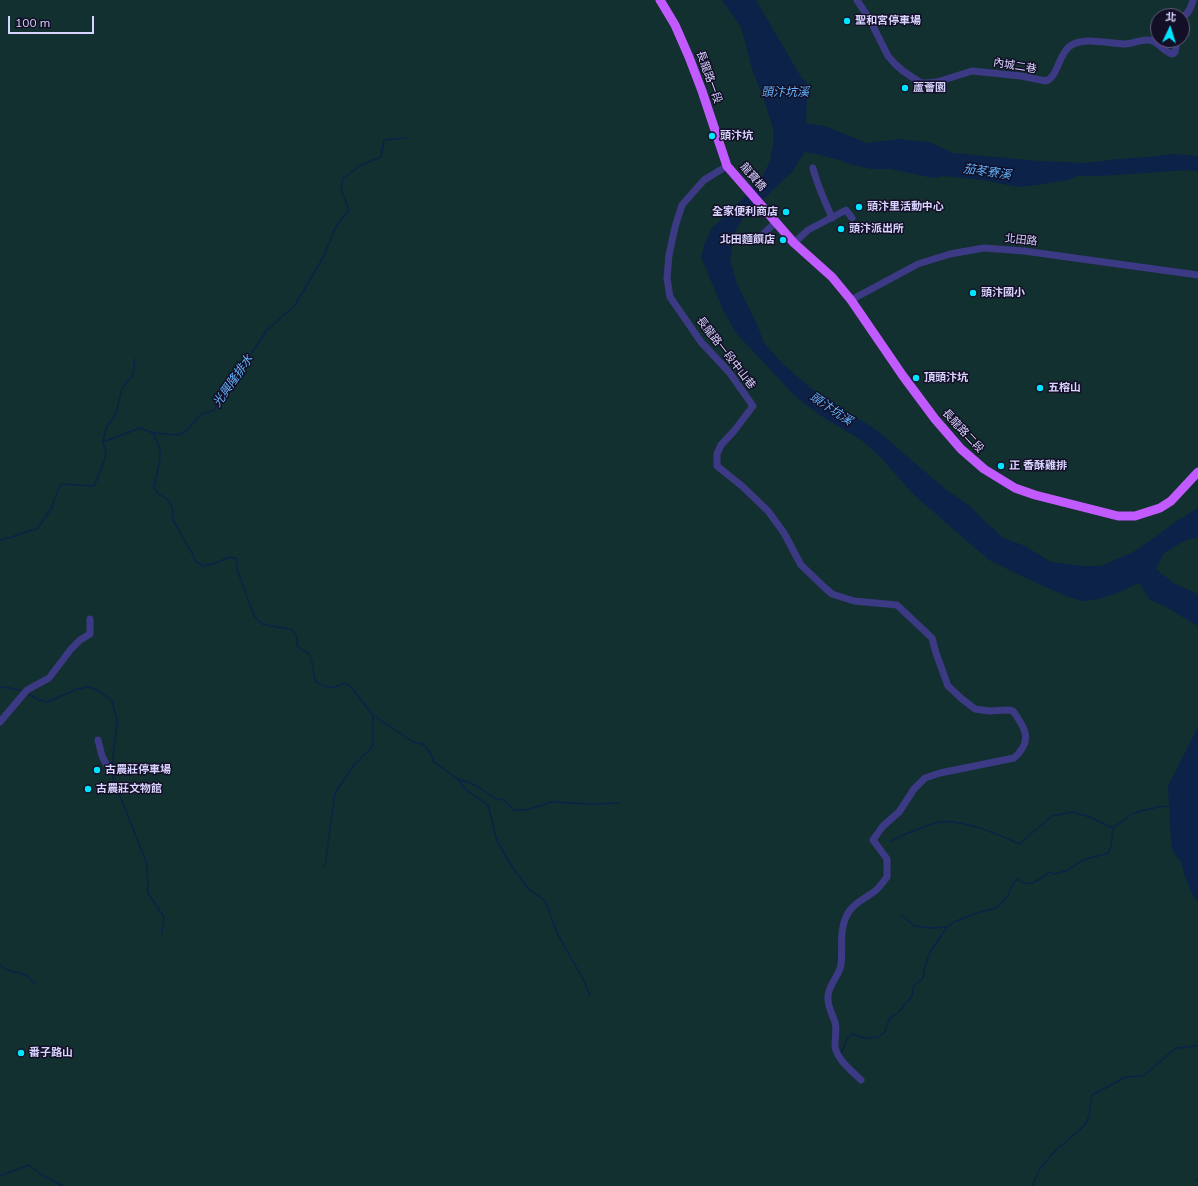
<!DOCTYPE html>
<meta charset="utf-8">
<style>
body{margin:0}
#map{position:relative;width:1198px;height:1186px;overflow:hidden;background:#130f26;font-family:Mulish,"Noto Sans TC",sans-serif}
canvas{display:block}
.north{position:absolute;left:1150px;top:8px;width:40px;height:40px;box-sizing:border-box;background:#130f26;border:1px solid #625e7d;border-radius:50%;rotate:4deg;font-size:11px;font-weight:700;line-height:16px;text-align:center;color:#d9d4ff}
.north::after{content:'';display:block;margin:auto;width:14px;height:18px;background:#00e5ff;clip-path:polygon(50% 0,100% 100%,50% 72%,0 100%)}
.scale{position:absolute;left:8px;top:16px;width:86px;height:18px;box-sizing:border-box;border:2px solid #d9d4ff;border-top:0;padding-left:5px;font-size:12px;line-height:14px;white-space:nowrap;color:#d9d4ff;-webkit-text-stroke:3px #130f26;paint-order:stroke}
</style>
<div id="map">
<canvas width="1198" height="1186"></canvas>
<div class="north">北</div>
<div class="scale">100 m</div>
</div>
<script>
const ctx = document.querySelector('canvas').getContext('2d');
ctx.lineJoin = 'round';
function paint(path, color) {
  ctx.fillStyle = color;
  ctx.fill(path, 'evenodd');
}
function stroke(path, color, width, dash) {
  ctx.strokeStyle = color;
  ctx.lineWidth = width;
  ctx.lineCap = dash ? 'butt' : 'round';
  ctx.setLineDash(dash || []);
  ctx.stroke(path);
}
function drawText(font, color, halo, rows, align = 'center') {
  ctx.font = font + ' Mulish,"Noto Sans TC",sans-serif';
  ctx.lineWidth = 3;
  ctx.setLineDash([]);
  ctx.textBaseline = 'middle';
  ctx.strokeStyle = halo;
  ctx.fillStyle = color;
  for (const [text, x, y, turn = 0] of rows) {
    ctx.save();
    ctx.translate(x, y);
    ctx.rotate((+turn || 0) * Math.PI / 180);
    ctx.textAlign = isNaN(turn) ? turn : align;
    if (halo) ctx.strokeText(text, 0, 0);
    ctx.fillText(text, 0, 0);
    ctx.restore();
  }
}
const green = new Path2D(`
 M0,0h1198v1186h-1198zM1158,16h24v24h-24z`);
const water = new Path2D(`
 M722,0h34l45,77 6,5v18l-1,23 19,3 42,17 32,-4 30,3 24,11 86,8 47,2 33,-4 28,-2 26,-3 25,2v16l-8,-2 -91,6h-22l-8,4 -32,5 -19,2 -36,-7 -38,-4 -11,2 -42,-9h-20l-18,-4 -14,-5 -23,-6 -11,-2 -13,20 -50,47 -8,15 -4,25 7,25 20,40 7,19 20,22 29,25 65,41 67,58 21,14 37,35 22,8 26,16 32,4h18l32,-14 21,-14 24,-18 20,-12v29l-14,4 -21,13 -7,15 19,15 23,10v32l-34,-20 -14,-6 -11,-17 -24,11 -20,6 -13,1 -16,-5 -49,-22 -28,-14 -75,-65 -33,-37 -17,-16 -46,-28 -23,-18 -59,-63 -12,-21 -23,-55 4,-14 6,-14 37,-35 14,-17 8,-16 3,-16v-17l-10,-31 -11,-28 -11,-42z
 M1198,727v174l-5,-5 -8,-19 -4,-15 -9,-12 -2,-24 -2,-40z`);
const stream = new Path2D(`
 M153,433c2,6 7,13 7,18 1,13 -5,26 -6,38l5,5 10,7 3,7 1,12 20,35 2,6 9,5 11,-3 15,-6 7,2v10l17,47 8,8 31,6 4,7v9c3,3 8,5 11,7 5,4 5,21 8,29 12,6 15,8 28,1l6,3 23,29 40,27 10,2 7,9 4,9 24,17 7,10 23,16 9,36 17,29 15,19 16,12 12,32 26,46 7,16
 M103,442l3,-14 10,-14 6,-26 11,-13 2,-16
 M0,540c13,-2 25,-9 37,-11l14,-20 8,-22 3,-3 32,2 9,-21 3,-12 -3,-11 29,-11 8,-3 13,5 25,2 8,-4 14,-16 14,-5 53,-80 28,-25 29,-49 12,-30 13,-16 -8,-20 2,-12 18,-13 20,-8 3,-17 23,-2
 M0,687l10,1 12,3
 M27,693l12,7 9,2 29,-13 10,-2 8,2 8,5 9,7 5,20 -4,36v21l34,86 1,29 16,24 -2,17
 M459,779l16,6 21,14 8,1 10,10h12l26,-8 39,2 27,-1
 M890,841c16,-7 32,-15 49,-19 21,-4 61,13 80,22l33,-28 20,-4 18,5 23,11
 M325,866l10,-73 19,-28 19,-19v-31
 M901,915l14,11 17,2 15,-1
 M0,965l7,5 19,5 9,9
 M841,1054l6,-15 4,-5 14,4 13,-1 7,-5 4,-13 10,-7 13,-16 2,-11 9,-6 1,-9 6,-18 17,-25 7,-5 20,-8 24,-7 9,-10 6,-13 4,-5c13,10 21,1 32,-7l6,2 13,-4 15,-10 25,-7 3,-7 2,-18 20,-15 25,-6 12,-1
 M0,1176l29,-11 13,10 21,11
 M1196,1180l2,-2
 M1032,1186l9,-19 15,-17 29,-25 4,-9 3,-21 34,-18 17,-1 33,-28 22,-2`);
const minor = new Path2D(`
 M857,0l13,20 18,36 7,8 8,7 18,12h6l10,-1 35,-11 49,5 25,5c12,-4 12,-26 24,-35 15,-10 38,-2 55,-2 8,0 16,-5 24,-4 10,1 15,13 24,14l2,-2 1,-5 -3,-7
 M1182,17c7,-3 9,-10 11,-17
 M727,166l-23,14 -22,25 -7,22 -6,28 -2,23 3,19 31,45 28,30 24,34 -19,25 -13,14 -4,9v12l25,20 26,25 16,22 17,32 23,22 8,7 22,7 43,4 35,33 4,15 12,33 14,13 13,10 14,2 19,-1 5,1c13,18 20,30 1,47l-74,15 -15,5 -11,11 -15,23 -16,14 -10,14 14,19v18c-4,5 -7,10 -12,14 -10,8 -24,13 -29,26 -7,15 -3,32 -5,48 -2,11 -12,19 -13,31 -1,10 4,17 7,26 2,7 0,15 0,22 -1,13 17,27 26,36
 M813,168c4,17 12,33 19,50
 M759,238l17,-16
 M794,243l14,-13 38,-20 6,8
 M851,300l67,-36 32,-10 34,-6 40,3 174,24
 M0,722l27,-32 22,-12 22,-29 9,-9 10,-6v-15
 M98,740l4,16 8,15`);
const major = new Path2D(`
 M660,0l15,25 14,32 13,34 25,75 67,77 38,34 19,23 52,76 32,43 26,30 23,20 31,19 20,7 83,21h17l25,-8 11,-7 27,-29`);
const markers = [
 [847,21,4,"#00e5ff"],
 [905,88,4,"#00e5ff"],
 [712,136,4,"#00e5ff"],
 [859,207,4,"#00e5ff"],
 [786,212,4,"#00e5ff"],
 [841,229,4,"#00e5ff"],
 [783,240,4,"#00e5ff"],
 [973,293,4,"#00e5ff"],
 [916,378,4,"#00e5ff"],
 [1040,388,4,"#00e5ff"],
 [1001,466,4,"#00e5ff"],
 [97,770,4,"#00e5ff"],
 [88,789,4,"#00e5ff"],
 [21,1053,4,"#00e5ff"]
];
const poiNames = [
 ["聖和宮停車場",855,21],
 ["蘆薈園",913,88],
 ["頭汴坑",720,136],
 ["頭汴里活動中心",867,207],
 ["全家便利商店",778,212,"right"],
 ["頭汴派出所",849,229],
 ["北田麵饌店",775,240,"right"],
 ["頭汴國小",981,293],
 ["頂頭汴坑",924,378],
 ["五榕山",1048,388],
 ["正 香酥雞排",1009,466],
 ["古農莊停車場",105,770],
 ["古農莊文物館",96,789],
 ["番子路山",29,1053]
];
const streetNames = [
 ["內城二巷",1015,66,9],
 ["長龍路一段",709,77,70],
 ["龍寶橋",753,177,49],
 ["北田路",1021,240,6],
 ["長龍路一段中山巷",726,353,52],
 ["長龍路二段",963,431,47]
];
const waterNames = [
 ["頭汴坑溪",785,92],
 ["茄苳寮溪",987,172,8],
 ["光興隆排水",233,381,-55],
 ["頭汴坑溪",831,409,34]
];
paint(green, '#12302f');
paint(water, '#0c2248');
stroke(stream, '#0c2248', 1.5);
stroke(minor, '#3d3a85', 7);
stroke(major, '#c25bff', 9);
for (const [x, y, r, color] of markers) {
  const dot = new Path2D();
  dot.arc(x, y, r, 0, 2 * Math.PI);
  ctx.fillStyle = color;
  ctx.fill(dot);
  stroke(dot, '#130f26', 1.5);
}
drawText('bold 11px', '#d9d4ff', '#130f26', poiNames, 'left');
drawText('11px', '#d9d4ff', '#130f26', streetNames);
drawText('italic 12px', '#62b6ff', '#130f26', waterNames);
</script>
